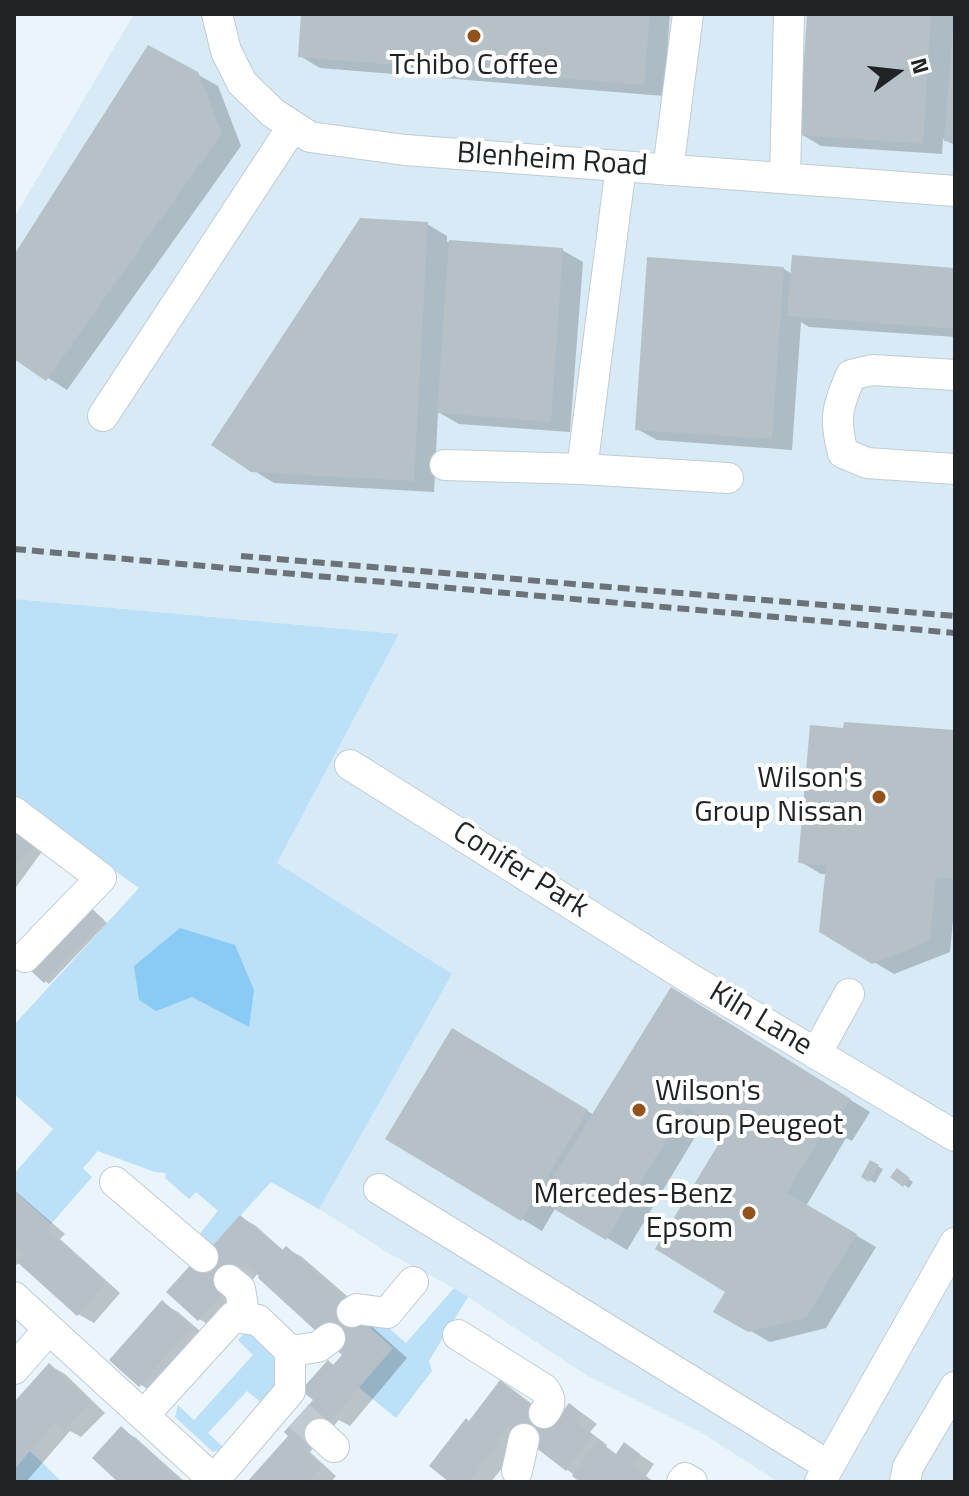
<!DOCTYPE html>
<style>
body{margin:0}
#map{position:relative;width:969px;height:1496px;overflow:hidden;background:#e9f4fb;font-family:"Titillium Web",sans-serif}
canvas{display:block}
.frame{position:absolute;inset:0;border:16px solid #1f2326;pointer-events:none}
.north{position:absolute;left:857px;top:32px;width:80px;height:80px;-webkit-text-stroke:6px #fff;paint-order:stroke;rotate:75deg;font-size:22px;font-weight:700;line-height:32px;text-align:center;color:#1f2326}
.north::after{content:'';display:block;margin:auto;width:28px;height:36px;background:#1f2326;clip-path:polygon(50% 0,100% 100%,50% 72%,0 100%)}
</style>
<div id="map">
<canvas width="969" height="1496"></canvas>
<div class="frame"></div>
<div class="north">N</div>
</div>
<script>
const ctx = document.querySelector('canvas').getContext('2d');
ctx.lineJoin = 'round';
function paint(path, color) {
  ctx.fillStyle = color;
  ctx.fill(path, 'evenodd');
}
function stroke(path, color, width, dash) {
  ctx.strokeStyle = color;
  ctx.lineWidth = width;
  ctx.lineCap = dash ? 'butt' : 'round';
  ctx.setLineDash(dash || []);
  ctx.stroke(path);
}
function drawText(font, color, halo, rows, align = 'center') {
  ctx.font = font + ' "Titillium Web",sans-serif';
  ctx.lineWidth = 8;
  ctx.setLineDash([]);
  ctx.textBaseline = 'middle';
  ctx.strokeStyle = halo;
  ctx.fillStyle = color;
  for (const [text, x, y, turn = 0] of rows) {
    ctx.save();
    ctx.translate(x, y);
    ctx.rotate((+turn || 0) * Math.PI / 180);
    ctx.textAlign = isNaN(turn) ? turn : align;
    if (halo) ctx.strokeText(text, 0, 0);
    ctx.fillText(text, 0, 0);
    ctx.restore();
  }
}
const built = new Path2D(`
 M134,14h821v1468h-177l-74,-48 -118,-59 -132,-87 -64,-34 -71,-45 132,-235 -174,-111 122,-229 -385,-35v-381z`);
const green = new Path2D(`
 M14,599l385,35 -122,229 175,111 -133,235 -48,-27 -63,69 -10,-15 20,-25 -22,-19 -7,7 -24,-21 1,-5 -11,-1 -57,-21 -15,17 9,9 -41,47 -37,-33v-17l39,-45 -39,-35v-69l125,-137 -125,-89z
 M454,1288l14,9 -39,64 3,10 -36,47 -38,-31 2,-68 22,3 24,21z
 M247,1330l26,14 3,50 -11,12 -18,-15 -39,42 16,15 -11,4 -38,-35 3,-12 16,15 59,-65 -15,-15z
 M30,1451l32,31h-48v-13z`);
const water = new Path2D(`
 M180,928l55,17 19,45 -5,37 -57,-30 -36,14 -17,-11 -5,-34z`);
const shadow = new Path2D(`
 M303,14h367l-6,82 -344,-28 -20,-12z
 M809,14h146v131l-12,-6 -1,15 -121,-8 -20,-12z
 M149,47l69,39 23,60 -174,244 -53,-34v-97z
 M427,224l20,12v6l115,8 21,12 -13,170 -111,-8 -21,-12 -4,80 -160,-9 -21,-13z
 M784,269l8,5 163,-4v67l-146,-10 -8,-5 -9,128 -135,-10 -20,-11z
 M955,732v168l-5,52 -56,22 -72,-43 5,-57h-6l-20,-12z
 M14,822l32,24 -32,44z
 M94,911l13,12 -58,61 -4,-3z
 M691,1001l179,111 -18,29 -6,-3 -40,68 70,41 -50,81 -56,14 -54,-31 11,-19 2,-163 -22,-12 -80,133 -71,-43 -14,24 -20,-12 -49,-177 121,73z
 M871,1163l12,6 -8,14 -12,-7z
 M897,1171l16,11 -4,6 -16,-11z
 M14,1190l51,44 -5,5 60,54 -26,30 -16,-9 -58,-52 -6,5z
 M241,1217l15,9 28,25 2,-3 16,9 60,52 -4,5 49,44 -57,68 -11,-6 -29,32 26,24 -5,6h-80l70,-74 8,-46 6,4 9,-11 -86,-82 -43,55 -16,-9v-55z
 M162,1303l16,9 29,25 -51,57 -15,-9z
 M49,1365l16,9 40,39 -24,24 -11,-6 -44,51h-12v-77z
 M501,1383l53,37 16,-14 15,9 12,9 -7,8 17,13 -1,2 11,8 8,-10 29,19 -8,12 8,6h-71l-60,-47 -10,19 -22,28h-39l18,-59z
 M121,1429l15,9 49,44h-64z`);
const building = new Path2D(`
 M301,14h349l-6,71 -346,-28z
 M807,14h124l-8,130 -124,-9z
 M953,28h2v114l-11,-1z
 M148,45l50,27 24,61 -176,248 -32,-22v-104z
 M360,218l68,4 -14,259 -163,-9 -40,-27z
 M449,240l114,8 -12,174 -114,-9z
 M792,255l163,13v61l-168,-13z
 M647,257l137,10 -12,172 -137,-9z
 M844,722l111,8v149l-19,-2 -6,64 -58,23 -53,-32 7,-66 -28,-3 12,-138 33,3z
 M14,822l23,16 -23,32z
 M89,906l15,14 -60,63 -15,-14z
 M671,987l180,112 -20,32 -6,-3 -38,65 70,41 -51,84 -58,14 -35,-20 12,-20 -70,-43 72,-119 -25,-16 -2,2 -14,-9 -80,133 -67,-40z
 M452,1028l136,82 -67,111 -136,-82z
 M870,1160l9,5 -10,17 -8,-5z
 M897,1168l13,10 -7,9 -13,-10z
 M14,1191l37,33 -5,5 60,54 -29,33 -60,-54 7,-8 -10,-9z
 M240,1215l41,36 5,-5 61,53 -4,5 50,44 -88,103 17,15 -15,16h-60l41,-46 -4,-4 29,-32 -12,-10 27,-30 5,5 9,-10 -84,-77 1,-2 -14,-14 -21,24 3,3 -29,32 -32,-29 29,-32 3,2z
 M162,1300l30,27 -53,60 -30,-27z
 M49,1363l42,40 -27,27 -9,-8 -41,47v-67z
 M500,1380l52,39 8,-10 3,2 6,-8 14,11 -7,8 17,13 -27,36 -58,-45 -12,15 3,2 -30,39h-20l-20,-16 37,-48 3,3z
 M121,1426l31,29 29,27h-63l-26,-24z
 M597,1440l19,14 8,-12 16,12 -9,11 22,17h-73l-8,-6z`);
const minorTunnel = new Path2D(`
 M299,1416l21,18`);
const minor = new Path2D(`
 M217,14l9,37 16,32 31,30 37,24 95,13 550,41
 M668,170l20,-156
 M785,178l4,-164
 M955,375l-83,-5 -21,5c-14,32 -17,44 -8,78l24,10 88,6
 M103,416l190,-290
 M445,465l137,4 146,9
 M582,469l39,-303
 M350,765l339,213 266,158
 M14,812l87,66 -76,79
 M816,1054l33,-60
 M115,1182l88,75
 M379,1189l450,277
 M229,1280l11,9 5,29
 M14,1297l200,183 76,-89v-40l-32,-31 -25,-3 -89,98
 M352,1312l5,-3 30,4 26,-31
 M458,1335l86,54c7,9 8,15 0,24
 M290,1351l28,-4 12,-9
 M14,1369l35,-40
 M320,1434l14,13
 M517,1471l7,-32
 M682,1482l3,-4 7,4
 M820,1482l135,-239
 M905,1482l3,-15 47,-80`);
const rail = new Path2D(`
 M14,549l941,84
 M241,556l714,60`);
const markers = [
 [474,36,8,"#92521b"],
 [879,797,8,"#92521b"],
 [639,1110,8,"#92521b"],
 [749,1213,8,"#92521b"]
];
const poiNames = [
 ["Tchibo Coffee",474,67,"center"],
 ["Wilson's",863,780],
 ["Group Nissan",863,814],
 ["Wilson's",655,1093,"left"],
 ["Group Peugeot",655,1127,"left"],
 ["Mercedes-Benz",733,1196],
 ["Epsom",733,1230]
];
const streetNames = [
 ["Blenheim Road",552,161,4],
 ["Conifer Park",520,871,32],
 ["Kiln Lane",760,1020,31]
];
paint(built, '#d8eaf6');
paint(green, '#bbe0f7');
paint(water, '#89cbf4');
paint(shadow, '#0003');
paint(building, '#b6c0c7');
stroke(minorTunnel, '#c1cad0', 30, [30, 15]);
stroke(minor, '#c1ccd3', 32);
stroke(minor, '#fff', 30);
stroke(rail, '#6c7378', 6, [12, 6]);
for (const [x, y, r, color] of markers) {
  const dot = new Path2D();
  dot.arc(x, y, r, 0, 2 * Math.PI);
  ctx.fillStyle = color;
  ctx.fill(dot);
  stroke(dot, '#fff', 3);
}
drawText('30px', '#1f2326', '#fff', poiNames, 'right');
drawText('30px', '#1f2326', '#fff', streetNames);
</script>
